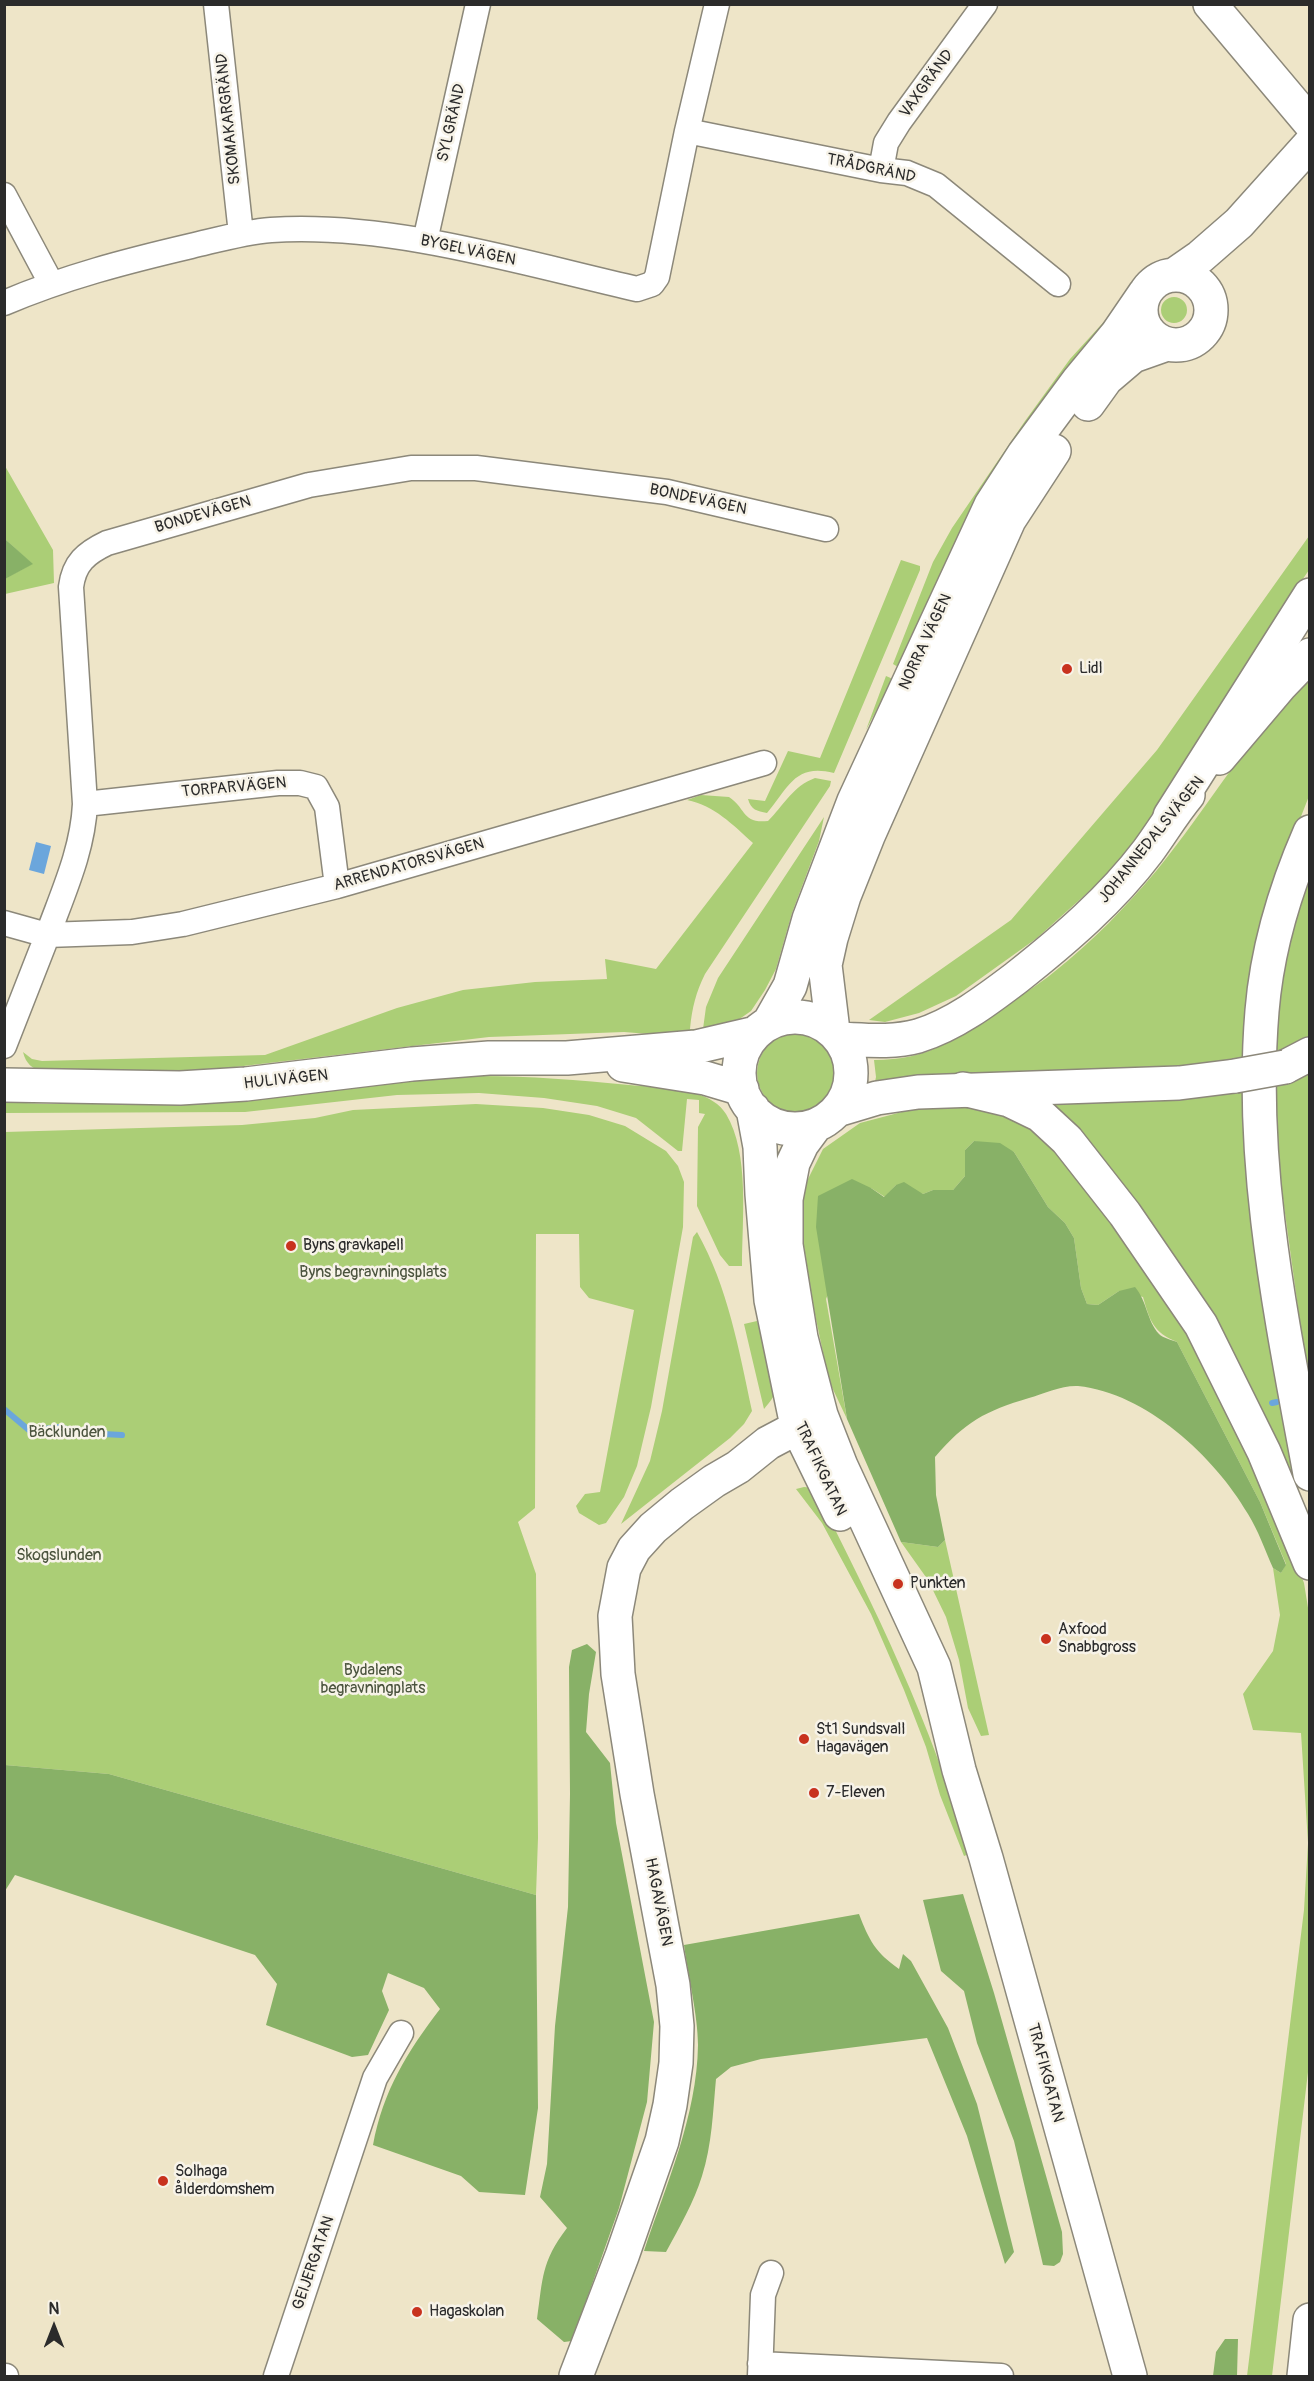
<!DOCTYPE html>
<meta charset="utf-8">
<style>
body{margin:0}
#map{position:relative;width:1314px;height:2381px;overflow:hidden;background:#eee5c8;font-family:Pangolin,sans-serif}
canvas{display:block}
.frame{position:absolute;inset:0;border:6px solid #2b2b2b;pointer-events:none}
.north{position:absolute;left:24px;top:2297px;width:60px;height:60px;-webkit-text-stroke:4px #f7f3e8;paint-order:stroke;rotate:0deg;font-size:16px;font-weight:700;line-height:24px;text-align:center;color:#2b2b2b}
.north::after{content:'';display:block;margin:auto;width:21px;height:27px;background:#2b2b2b;clip-path:polygon(50% 0,100% 100%,50% 72%,0 100%)}
</style>
<div id="map">
<canvas width="1314" height="2381"></canvas>
<div class="frame"></div>
<div class="north">N</div>
</div>
<script>
const ctx = document.querySelector('canvas').getContext('2d');
ctx.lineJoin = 'round';
function paint(path, color) {
  ctx.fillStyle = color;
  ctx.fill(path, 'evenodd');
}
function stroke(path, color, width, dash) {
  ctx.strokeStyle = color;
  ctx.lineWidth = width;
  ctx.lineCap = dash ? 'butt' : 'round';
  ctx.setLineDash(dash || []);
  ctx.stroke(path);
}
function drawText(font, color, halo, rows, align = 'center') {
  ctx.font = font + ' Pangolin,sans-serif';
  ctx.lineWidth = 5;
  ctx.setLineDash([]);
  ctx.textBaseline = 'middle';
  ctx.strokeStyle = halo;
  ctx.fillStyle = color;
  for (const [text, x, y, turn = 0] of rows) {
    ctx.save();
    ctx.translate(x, y);
    ctx.rotate((+turn || 0) * Math.PI / 180);
    ctx.textAlign = isNaN(turn) ? turn : align;
    if (halo) ctx.strokeText(text, 0, 0);
    ctx.fillText(text, 0, 0);
    ctx.restore();
  }
}
const green = new Path2D(`
 M1161 310a13 13 0 1 1 26 0a13 13 0 1 1-26 0Z
 M1110,315l-212,352 -5,-3 40,-102 19,-34 73,-107 45,-62z
 M5,466l48,84 1,33 -49,11 -1,-15 28,-15 -27,-25z
 M1309,536v34l-32,47 -125,204 -47,56 -68,61 -81,58 -37,17 -34,9 -16,-2 142,-100 146,-170z
 M901,560l19,6v4l-86,203c-39,-10 -45,14 -67,40 -10,-2 -16,-3 -19,-14l17,2 23,-50 32,7z
 M1309,672v124l-14,36 -50,228 -63,8 -309,23 3,-14 -2,-17c54,0 80,-20 123,-49 19,-13 39,-24 57,-39 38,-30 72,-65 103,-102 53,-65 95,-138 152,-198z
 M886,676l7,3 -27,51z
 M815,778l16,3 -1,5 -125,188c-9,18 -13,34 -15,55h13l3,-22 12,-29 106,-161 -5,24 -27,72 -16,56 -11,21 -14,21 -23,16 -42,10 -62,-5 -135,5 -322,38 -124,-2c-11,-5 -17,-9 -20,-21l9,7 10,2 223,-6 132,-47 66,-18 72,-8 72,-3 -2,-20 51,10 97,-126c-21,-19 -38,-37 -66,-43l14,-5 28,2c17,11 13,27 39,24 16,-16 25,-35 47,-43z
 M1309,870v170l-5,4 -31,10 11,-103z
 M757 1073a40 40 0 1 1 80 0a40 40 0 1 1-80 0Z
 M1309,1073v315l-28,-204 -8,-98 14,-3z
 M479,1076c51,0 100,4 150,9 22,2 47,2 68,9 11,3 23,10 29,20 24,39 16,107 16,152h-13l-9,-11 -23,-49 1,-79 7,-13 -6,-1v-13l-12,-1 -5,52h-4l-42,-33 -39,-12 -53,-8 -65,-5 -82,2 -152,17 -240,1 -1,-11 44,2h140l54,-3 154,-21z
 M1247,1091l8,138 45,269c-29,-59 -55,-119 -86,-177 -42,-78 -98,-147 -158,-212v-5l3,-3 127,-3z
 M476,1104l67,4 46,7 36,11 41,25 12,15 6,16 -1,45 -32,180 -14,59 -13,31 -18,26 -7,2 -20,-12 -3,-7 9,-12 15,-2 34,-182 -45,-12 -9,-11 -1,-53h-43l-1,274 -17,14 18,52 2,264 -2,57 -427,-121 -104,-9v-633l237,-7 73,-7 38,-8z
 M963,1107l40,8 27,10 24,20 63,76 70,107 85,171 32,84 5,31 1,441 -38,321h-25l57,-466 4,-67 -7,-110 -48,-3 -10,-36 30,-43 7,-36 -7,-47 8,5 5,-9 -26,-62 -83,-160c-24,-10 -27,-21 -34,-45l-24,-6 -21,14 -11,-1 -6,-16 -7,-50 -9,-15 -17,-16 -34,-55 -40,-11 -9,9v26l-12,14h-20l-10,4 -27,-9 -11,12 -14,-9 -45,111 21,120 -18,-38 -16,-76 -13,-84 5,-36 18,-36 37,-26 57,-15z
 M697,1232c31,55 42,118 55,179l-8,13 -14,14 -109,86 29,-63 12,-50 31,-174z
 M757,1321c6,19 25,57 16,76 -2,4 -6,8 -9,12l-20,-85z
 M804,1487l10,1c62,122 117,233 155,366l-5,2 -24,-61 -14,-48 -22,-57 -33,-76 -49,-91 -26,-34z
 M945,1540l44,195 -8,1 -13,-28 -9,-48 -13,-43 -18,-37 -27,-38 37,5z`);
const forest = new Path2D(`
 M5,539l28,25 -28,15z
 M974,1141l26,2 14,9 34,55 17,16 9,15 7,50 6,16 11,1 21,-14 16,-4c12,14 12,34 24,47 4,4 13,6 18,8l83,160 26,63 -5,8 -8,-5c-8,-18 -15,-38 -25,-54 -33,-57 -102,-121 -170,-128 -15,-1 -35,8 -49,12 -44,13 -64,24 -94,59l1,38 9,45 -7,7 -37,-5 -54,-123 -31,-192 2,-31 34,-17 19,9 13,9 12,-12 8,-3 19,12 10,-4h20l12,-14v-26z
 M587,1644l9,8 -7,42 -3,38 24,31 6,60 38,199 -7,80 -28,106 -47,133 -8,1 -27,-23c6,-41 4,-57 30,-91l-27,-31 7,-33 8,-138 13,-119 2,-113 -1,-127 3,-17z
 M5,1765l104,9 427,121 2,213 -13,87 -46,-3 -18,-16 -88,-31c10,-54 34,-93 67,-136l-16,-21 -36,-15 -6,18 7,19 -21,45 -16,2 -86,-32 11,-41 -22,-29 -240,-80 -10,16z
 M963,1894l31,99 68,239 1,22 -3,8 -6,4 -11,-1 -29,-124 -37,-98 -13,-52 -23,-20 -18,-71z
 M859,1914c10,26 16,38 40,55l4,-15 8,7 37,67 29,76 37,148 -9,12 -38,-128 -40,-98 -166,21 -30,8 -15,12c-3,32 -4,66 -14,97 -8,26 -23,52 -36,76l-22,-1c22,-66 53,-135 54,-206 0,-29 -10,-70 -14,-100z
 M1225,2339h13l-1,37h-24l3,-24z`);
const water = new Path2D(`
 M36,842l15,4 -7,28 -15,-4z`);
const stream = new Path2D(`
 M1272,1403l5,-1
 M4,1409l26,22 28,-4 26,6 38,2`);
const street = new Path2D(`
 M216,4l25,230
 M687,131l194,39 26,3 29,12 122,99
 M881,170l5,-27 13,-21 86,-118
 M4,195l47,88
 M425,241l53,-237
 M4,303c61,-26 123,-42 187,-57 26,-6 53,-14 80,-16 118,-8 252,33 366,59l15,-5 5,-7 30,-146 30,-127
 M85,804l193,-21h22l16,4 11,20 10,79
 M4,923l43,12 85,-3 51,-8 154,-38 427,-123
 M4,1046c16,-40 31,-80 47,-120 15,-40 32,-79 34,-122l-14,-217c3,-24 15,-34 36,-44l202,-58 102,-17h65l191,24 159,37
 M760,2364l241,12
 M4,2376h2
 M276,2376l99,-298 26,-45
 M760,2376l3,-81 8,-22`);
const secondary = new Path2D(`
 M1210,4l100,119
 M1174,275l26,-18 39,-34 71,-79
 M1141 310a35 35 0 1 1 70 0a35 35 0 1 1-70 0Z
 M1088,404l18,-25 27,-23 34,-12
 M1219,758l61,-72 30,-31
 M739 1073a56 56 0 1 1 112 0a56 56 0 1 1-112 0Z
 M769,1023l21,-37 19,-67 45,-118 137,-296 33,-51 54,-73 39,-47 28,-41
 M833,1031l-8,-66 6,-27 13,-42 24,-60 141,-316 45,-69
 M840,1039c26,1 52,4 78,-3 36,-11 69,-36 98,-58 48,-38 95,-78 132,-127 14,-19 25,-38 40,-56
 M623,1065l82,13 37,11
 M1285,1067l25,-13
 M4,1085l176,3 66,-4 166,-20 77,-6h78l129,-11 60,-14
 M753,1109l7,38 2,47 9,106 26,126 43,88
 M837,1110l40,-12 41,-6 261,-9 56,-7
 M816,1125l-14,19 -9,19 -7,36v46l15,93 20,77 20,51 93,201 25,103 27,88 144,518
 M576,2376l46,-120 40,-115 8,-36 6,-42 1,-37 -4,-41 -36,-191 -19,-120 -3,-58 9,-48 10,-19 19,-21 29,-24 32,-23 24,-14 30,-24 53,-28`);
const highway = new Path2D(`
 M1170,816l140,-221
 M1310,832c-24,55 -43,118 -48,179 -13,156 20,310 48,463
 M963,1089l46,11 31,15 27,25 58,74 76,111 63,127 46,111
 M1304,2376l6,-56`);
const secondaryBridge = new Path2D(`
 M1235,1076l50,-9`);
const markers = [
 [1067,669,6,"#c8321e"],
 [291,1246,6,"#c8321e"],
 [898,1584,6,"#c8321e"],
 [1046,1639,6,"#c8321e"],
 [804,1739,6,"#c8321e"],
 [814,1793,6,"#c8321e"],
 [163,2181,6,"#c8321e"],
 [417,2312,6,"#c8321e"]
];
const streetNames = [
 ["VAXGRÄND",927,84,-54],
 ["SKOMAKARGRÄND",229,119,-96],
 ["SYLGRÄND",452,123,-77],
 ["TRÅDGRÄND",871,169,12],
 ["BYGELVÄGEN",468,251,12],
 ["BONDEVÄGEN",698,500,12],
 ["BONDEVÄGEN",203,515,-16],
 ["NORRA VÄGEN",926,642,-65],
 ["TORPARVÄGEN",234,788,-5],
 ["JOHANNEDALSVÄGEN",1152,840,-51],
 ["ARRENDATORSVÄGEN",409,865,-16],
 ["HULIVÄGEN",286,1080,-6],
 ["TRAFIKGATAN",820,1469,65],
 ["HAGAVÄGEN",658,1902,79],
 ["TRAFIKGATAN",1045,2073,75],
 ["GEIJERGATAN",314,2263,-71]
];
const poiNames = [
 ["Lidl",1079,669],
 ["Byns gravkapell",303,1246],
 ["Punkten",910,1584],
 ["Axfood",1058,1630],
 ["Snabbgross",1058,1648],
 ["St1 Sundsvall",816,1730],
 ["Hagavägen",816,1748],
 ["7-Eleven",826,1793],
 ["Solhaga",175,2172],
 ["ålderdomshem",175,2190],
 ["Hagaskolan",429,2312]
];
const parkNames = [
 ["Byns begravningsplats",373,1273],
 ["Bäcklunden",67,1433],
 ["Skogslunden",59,1556],
 ["Bydalens",373,1671],
 ["begravningplats",373,1689]
];
paint(green, '#abce76');
paint(forest, '#88b167');
paint(water, '#6ba6dc');
stroke(stream, '#6ba6dc', 6);
stroke(street, '#8c887a', 27);
stroke(secondary, '#8c887a', 36);
stroke(highway, '#8c887a', 36);
stroke(street, '#fff', 24);
stroke(secondary, '#fff', 33);
stroke(highway, '#fff', 33);
stroke(secondaryBridge, '#8c887a', 36, []);
stroke(secondaryBridge, '#fff', 33);
for (const [x, y, r, color] of markers) {
  const dot = new Path2D();
  dot.arc(x, y, r, 0, 2 * Math.PI);
  ctx.fillStyle = color;
  ctx.fill(dot);
  stroke(dot, '#f7f3e8', 2);
}
drawText('16px', '#2b2b2b', '#f7f3e8', streetNames);
drawText('16px', '#2b2b2b', '#f7f3e8', poiNames, 'left');
drawText('16px', '#4b543e', '#f7f3e8', parkNames);
</script>
